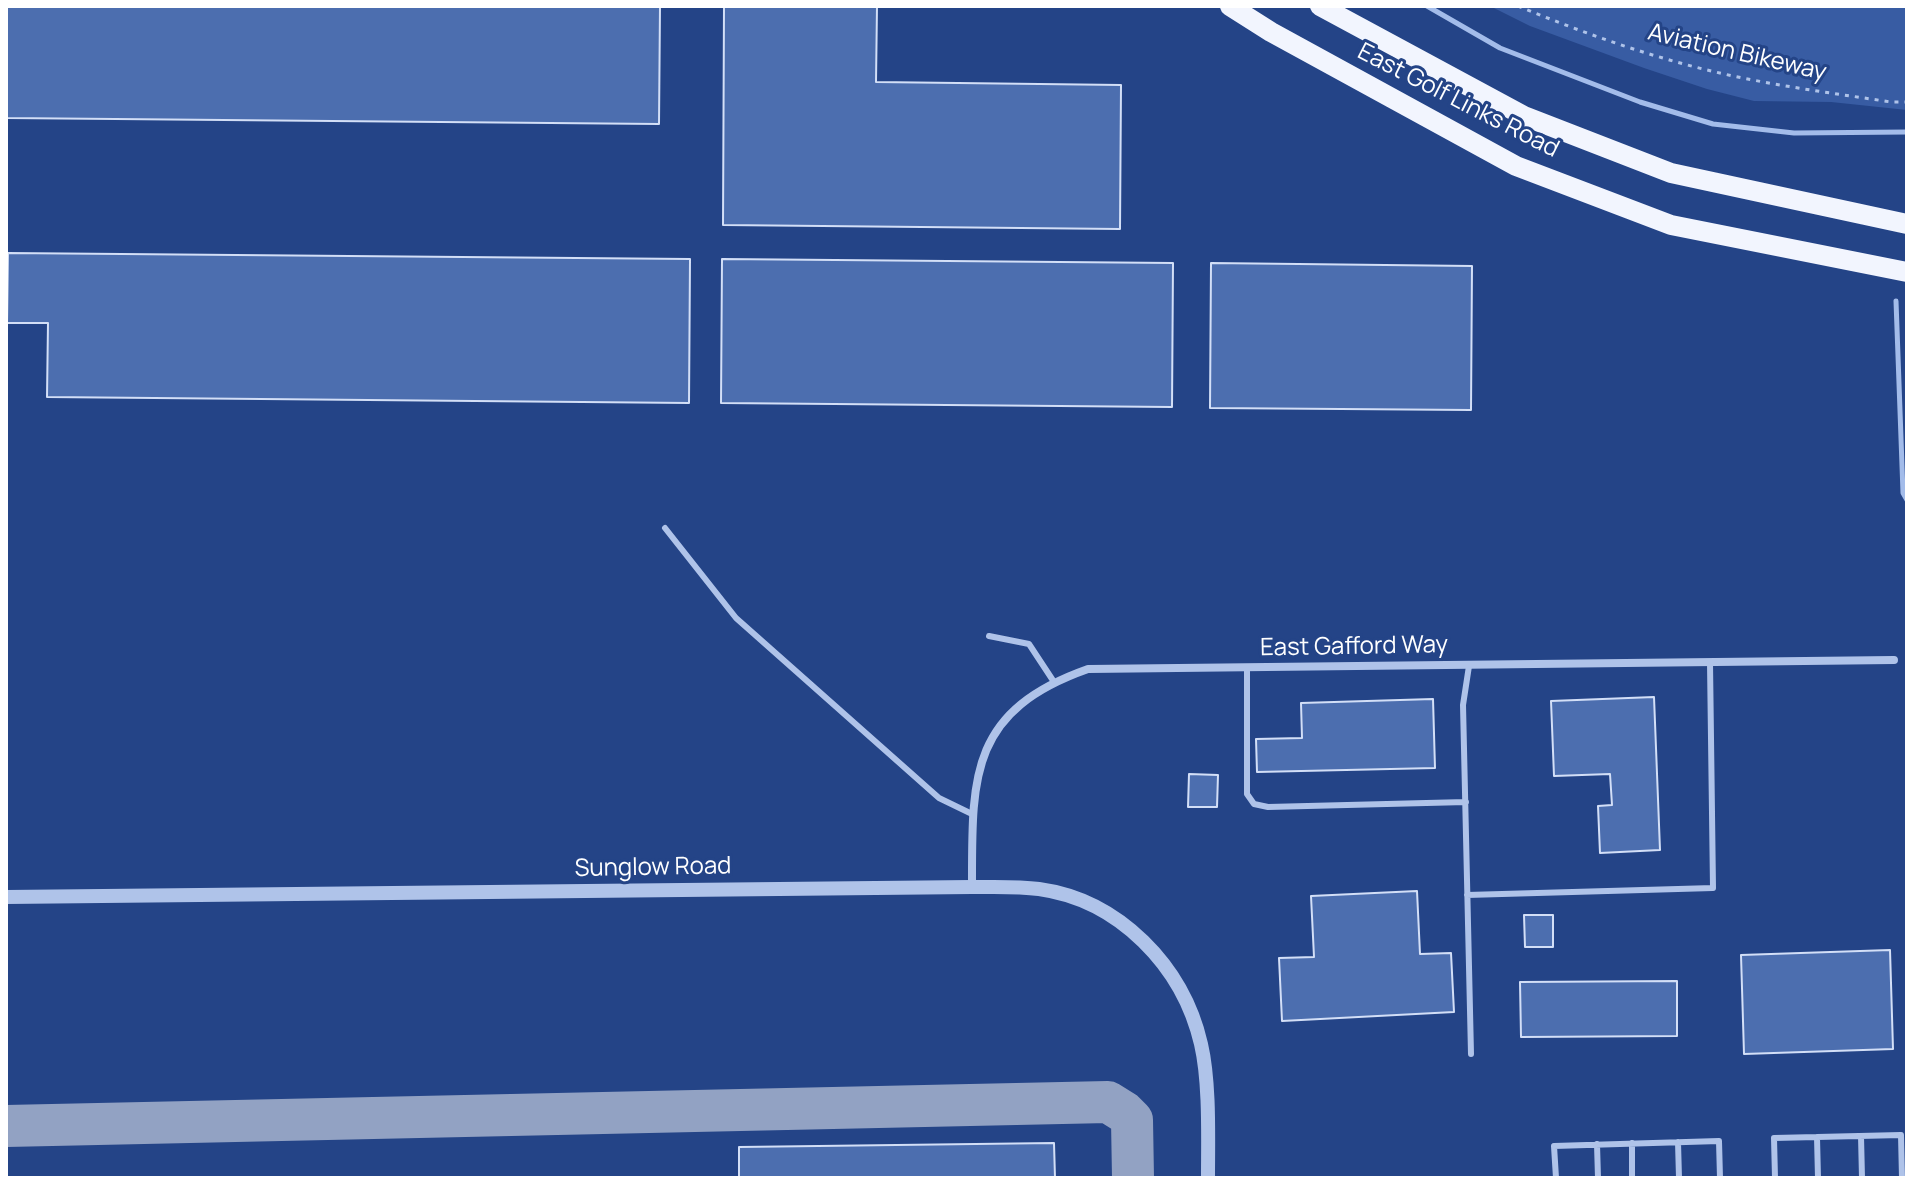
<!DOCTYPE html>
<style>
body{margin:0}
#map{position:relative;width:1913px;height:1184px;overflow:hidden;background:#244487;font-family:Manrope,sans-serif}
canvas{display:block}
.frame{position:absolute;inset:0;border:8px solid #fff;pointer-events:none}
</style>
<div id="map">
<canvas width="1913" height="1184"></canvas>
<div class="frame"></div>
</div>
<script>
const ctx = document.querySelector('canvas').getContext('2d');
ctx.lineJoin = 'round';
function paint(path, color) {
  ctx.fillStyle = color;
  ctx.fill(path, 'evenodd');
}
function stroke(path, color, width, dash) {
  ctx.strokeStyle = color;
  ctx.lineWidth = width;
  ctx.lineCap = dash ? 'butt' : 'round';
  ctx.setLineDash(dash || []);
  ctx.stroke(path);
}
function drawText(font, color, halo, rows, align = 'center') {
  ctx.font = font + ' Manrope,sans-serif';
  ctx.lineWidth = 6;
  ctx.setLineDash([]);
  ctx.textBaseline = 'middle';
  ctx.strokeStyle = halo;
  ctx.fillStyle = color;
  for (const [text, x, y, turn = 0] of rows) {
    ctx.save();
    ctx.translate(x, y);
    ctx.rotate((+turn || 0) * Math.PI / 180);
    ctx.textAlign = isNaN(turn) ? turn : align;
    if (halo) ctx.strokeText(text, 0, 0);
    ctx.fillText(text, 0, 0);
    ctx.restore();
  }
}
const green = new Path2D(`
 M1490,6h417v104l-76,-8 -77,-1 -47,-12 -63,-21 -114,-42z`);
const stream = new Path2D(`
 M1427,6l73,42 140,54 73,22 81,9 113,-1
 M1896,301l7,192 4,7`);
const taxiway = new Path2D(`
 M6,1126l1102,-24 16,10 8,8 1,58`);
const building = new Path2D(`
 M6,6h654l-1,118 -653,-6z
 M724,6h153l-1,76 245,3 -1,144 -397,-4z
 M8,253l682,6 -1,144 -642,-6 1,-74h-41z
 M722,259l451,4 -1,144 -451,-4z
 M1211,263l261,3 -1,144 -261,-2z
 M1654,697l6,153 -60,3 -2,-47 14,-1 -2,-31 -56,2 -3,-75z
 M1433,699l2,69 -178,4 -1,-33 46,-1 -1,-35z
 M1189,774l29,1 -1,32h-29z
 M1417,891l3,63 31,-1 3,59 -172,9 -3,-63 35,-1 -3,-61z
 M1524,915h29v32h-28z
 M1890,950l3,99 -149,5 -3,-99z
 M1677,981v55l-156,1 -1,-55z
 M1054,1143l1,35h-316v-31z`);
const path = new Path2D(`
 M1518,6c70,29 141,54 215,70 52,11 105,18 158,26h16`);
const service = new Path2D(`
 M665,528l71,90 203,180 33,16
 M989,636l40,8 25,38
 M1469,666l-6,39 8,349
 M1247,668v126l7,10 14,3 198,-5
 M1467,895l246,-7 -3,-225
 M1861,1136l1,42
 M1817,1137l84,-2 1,43
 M1678,1142l1,36
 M1632,1143v35
 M1597,1144l1,34
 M1556,1178l-2,-32 165,-5 1,37
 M1775,1178l-1,-40 43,-1 1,41`);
const minor = new Path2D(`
 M972,887c0,-110 -3,-176 116,-218l806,-9`);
const tertiary = new Path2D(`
 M6,897l966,-10c22,0 45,-1 67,2 80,11 144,77 162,155 9,39 7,94 7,134`);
const primary = new Path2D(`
 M1230,6l41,26 245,134 155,59 236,47
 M1320,6l204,110 147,57 236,51`);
const streetNames = [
 ["Aviation Bikeway",1737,53,13],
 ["East Golf Links Road",1458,101,27],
 ["East Gafford Way",1354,647,-1],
 ["Sunglow Road",653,868,-1]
];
paint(green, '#385ca3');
stroke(stream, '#a3bcea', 5);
stroke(taxiway, '#92a2c3', 42);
paint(building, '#4c6eaf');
stroke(building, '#d3dff7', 2);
stroke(path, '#afc3e9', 3, [4, 6]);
stroke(service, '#afc3e9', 6);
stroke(minor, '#afc3e9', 8);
stroke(tertiary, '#afc3e9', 14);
stroke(primary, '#f2f5fe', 20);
drawText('24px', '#fff', '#244487', streetNames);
</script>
